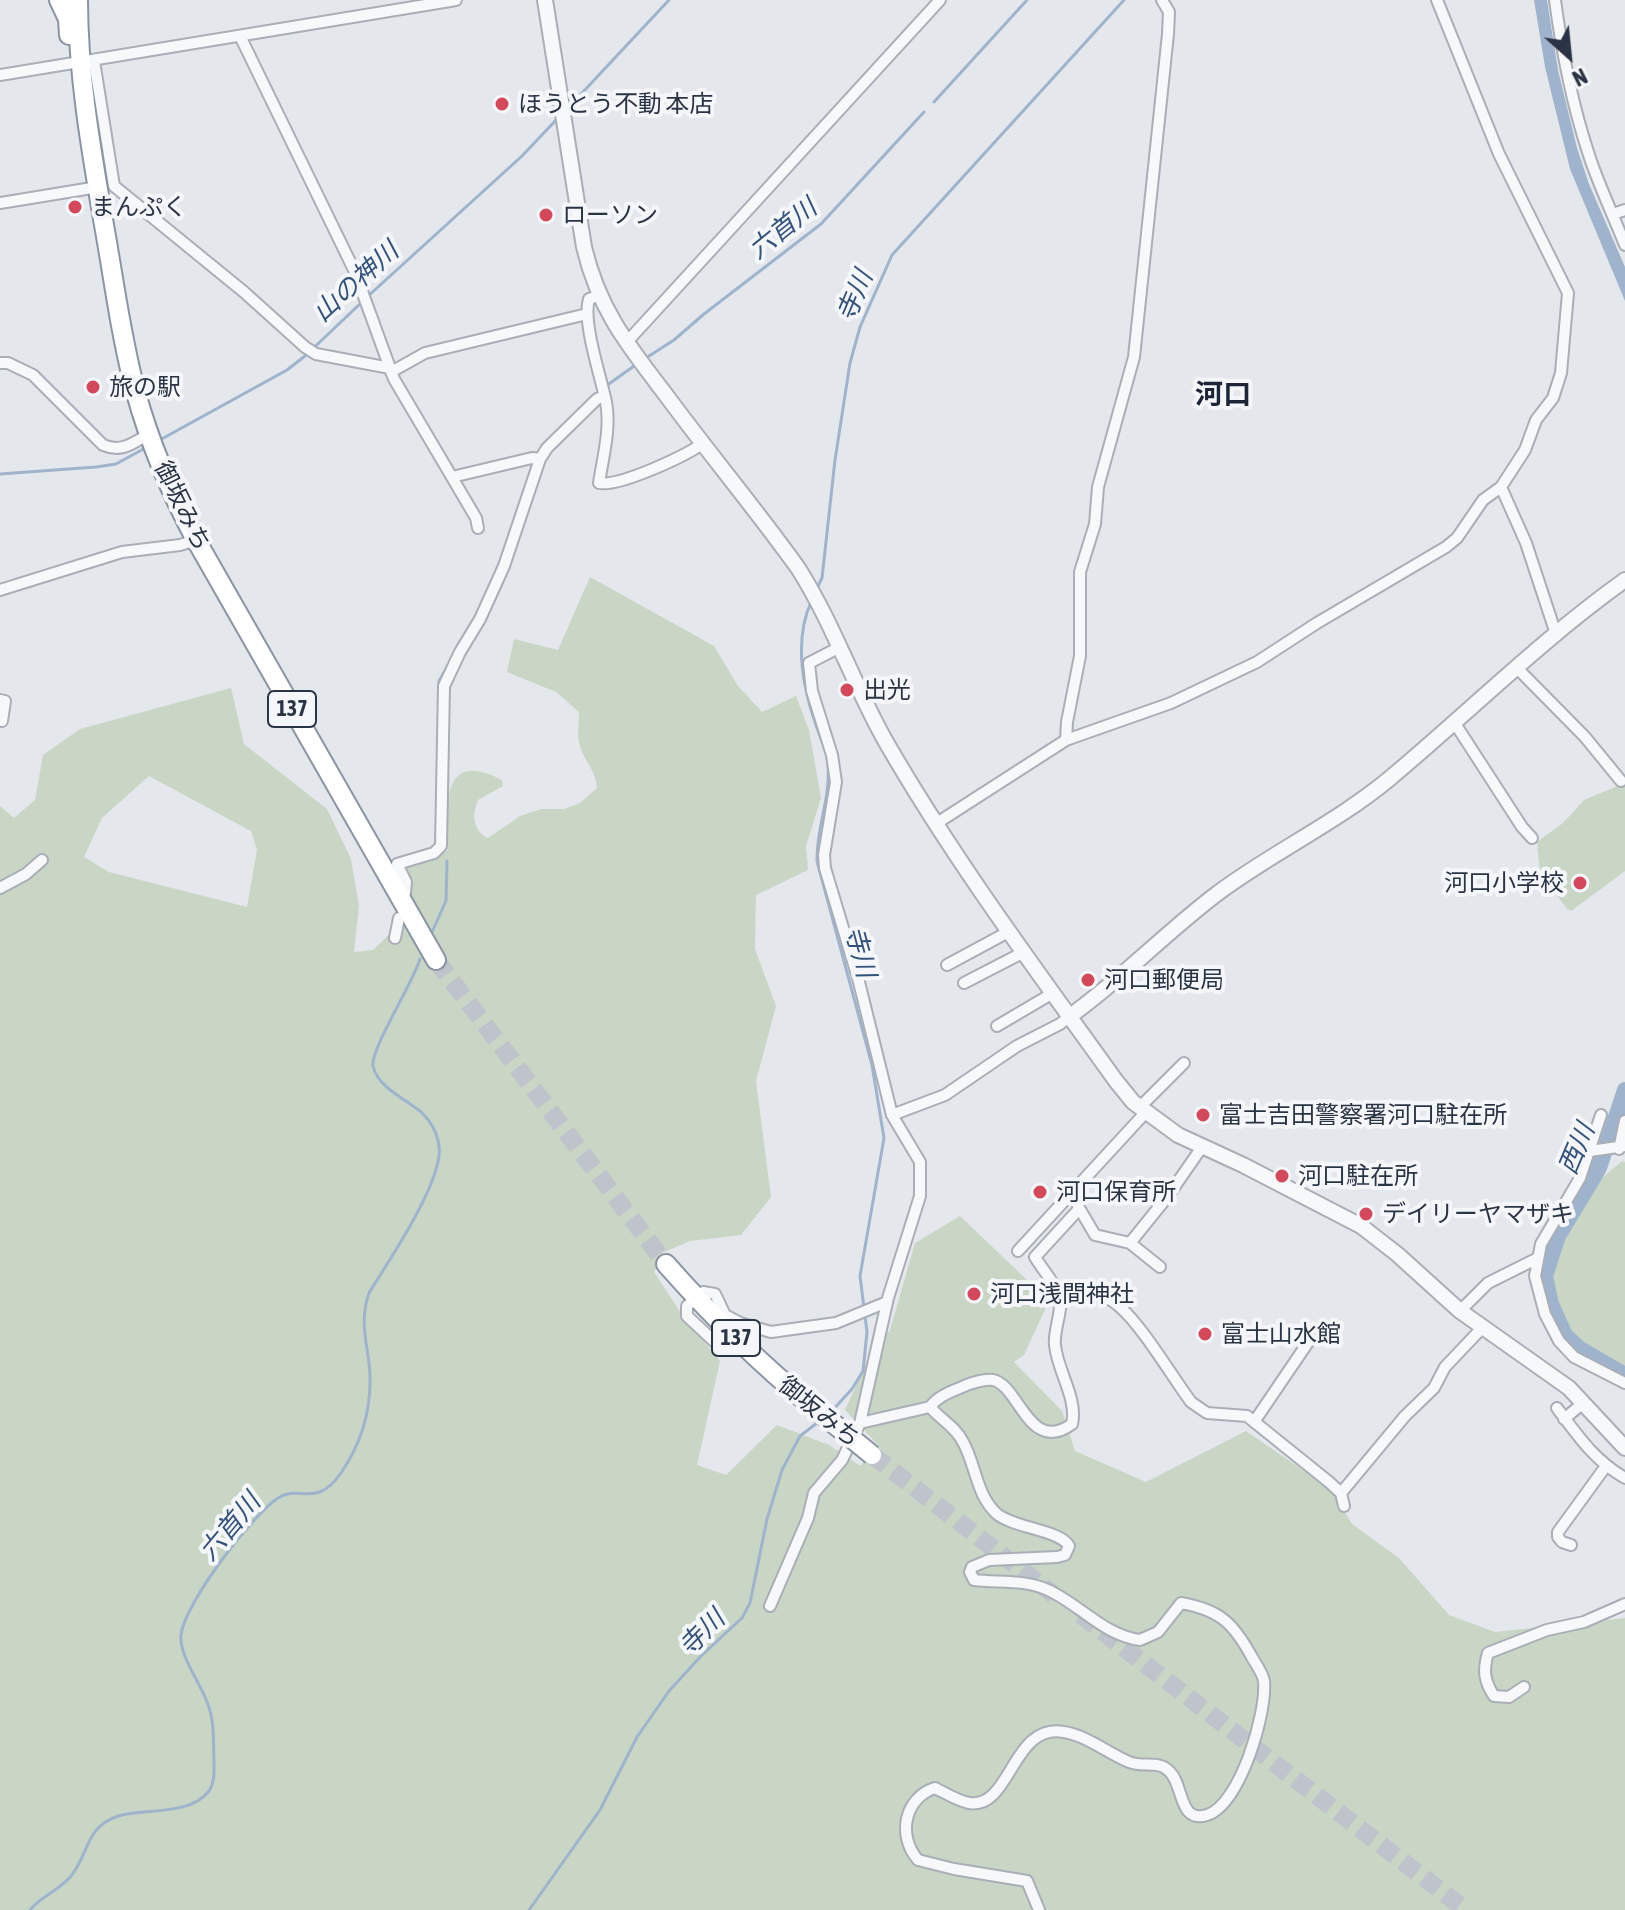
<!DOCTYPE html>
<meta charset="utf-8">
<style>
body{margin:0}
#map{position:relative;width:1625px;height:1910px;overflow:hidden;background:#e4e7ec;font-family:"Asap Condensed",sans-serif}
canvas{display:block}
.north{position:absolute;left:1529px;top:16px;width:80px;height:80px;-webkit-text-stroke:6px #f4f6f9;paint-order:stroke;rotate:153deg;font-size:22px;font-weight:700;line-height:32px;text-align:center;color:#2b3445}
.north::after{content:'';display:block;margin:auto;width:28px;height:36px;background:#2b3445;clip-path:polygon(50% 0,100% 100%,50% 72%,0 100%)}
</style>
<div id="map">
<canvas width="1625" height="1910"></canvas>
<div class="north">N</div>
</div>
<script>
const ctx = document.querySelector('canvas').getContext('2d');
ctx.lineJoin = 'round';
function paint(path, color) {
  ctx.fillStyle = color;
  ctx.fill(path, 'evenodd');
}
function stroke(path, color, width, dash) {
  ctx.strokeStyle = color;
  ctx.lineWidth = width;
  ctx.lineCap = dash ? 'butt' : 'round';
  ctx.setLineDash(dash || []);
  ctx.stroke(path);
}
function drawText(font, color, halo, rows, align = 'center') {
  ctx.font = font + ' "Asap Condensed","Noto Sans JP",sans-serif';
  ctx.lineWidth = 8;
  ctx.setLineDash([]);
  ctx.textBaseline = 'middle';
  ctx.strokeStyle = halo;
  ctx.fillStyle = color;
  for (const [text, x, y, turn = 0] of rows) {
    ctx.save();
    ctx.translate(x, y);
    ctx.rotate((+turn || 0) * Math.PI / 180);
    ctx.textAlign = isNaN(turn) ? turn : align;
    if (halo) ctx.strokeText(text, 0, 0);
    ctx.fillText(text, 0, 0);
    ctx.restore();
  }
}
const green = new Path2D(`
 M590,577l124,69 24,40 24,26 34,-16 13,34 12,68 -15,48 2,24 -52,25 -1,54 21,57 -20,75 15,116 -30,38 -51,6 -26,11 -10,20 25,38 41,51 -23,104 29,10 51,-50 52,20 31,21 18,-21 -33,-35 24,-53 21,-27 25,-87 45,-27 89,85 -25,54 -10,7 48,49 13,40 71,31 100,-51 86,59 20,34 47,34 50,57 46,17 130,-14v292h-1625v-1104l14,12 21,-18 8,-45 37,-26 151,-41 13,56 83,65 24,50 8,47 -5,46 19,-2 30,-29 27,43 -21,-67 -4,-28c13,-10 30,-7 43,-19 0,-39 -10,-103 54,-70l1,6 -25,14c-6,14 -6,30 10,38l32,-22 21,-7h23l16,-6 17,-15c-1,-16 -9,-23 -15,-36 -6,-12 -3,-27 -3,-40l-23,-20 -49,-20 7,-33 44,11zM149,776l102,55 6,19 -10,57 -138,-35 -25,-15 18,-39z
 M1625,783v88l-54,40 -4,-2 -27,-37 -3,-30 26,-19 21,-23z
 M1622,1161l3,1v209l-38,-22 -31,-36 -14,-50 29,-59z`);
const water = new Path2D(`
 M1534,0h13l11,70 19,78 12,36 36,83v34l-55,-132 -25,-102z`);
const stream = new Path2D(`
 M934,102l93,-102
 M568,108l101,-108
 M367,297l155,-141 35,-37
 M649,356l25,-16 30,-26 117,-90 103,-112
 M606,386l28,-20
 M158,441l129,-71 18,-14 57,-54
 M0,474l96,-7 20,-3 31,-17
 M817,588l5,-10 13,-118 15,-97 10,-36 32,-72 232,-255
 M487,592l13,-30
 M811,602c-17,38 -9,82 4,120 4,13 12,28 13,41 3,36 -12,65 -11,98l55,204 12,73 -24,138 7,56 -4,39 -11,18 -22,24
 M438,749l1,-68 10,-17
 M432,932l14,-31 1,-40
 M30,1910c11,-14 30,-20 41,-34 19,-23 13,-48 47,-60 27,-8 72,0 91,-25 6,-9 5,-20 5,-30 -1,-19 1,-40 -7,-59 -7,-20 -28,-46 -26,-67 3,-31 71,-120 97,-137 22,-14 38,11 63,-25 20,-29 30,-61 29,-97 -1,-31 -12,-50 -1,-83 21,-34 65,-99 70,-137 2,-16 -6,-33 -18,-44 -15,-13 -43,-24 -48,-46 -3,-16 41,-85 47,-107
 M529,1910l71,-100 37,-73 32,-46 32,-35 41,-38 8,-15 17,-84 15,-49 18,-34 21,-16`);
const river = new Path2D(`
 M1625,1090l-26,78 -41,68 -13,40 6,28 14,31 15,14 45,26`);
const trunkTunnel = new Path2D(`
 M436,960l230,304
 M872,1455l182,140
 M1081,1615l385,295`);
const minor = new Path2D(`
 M1555,0c7,52 17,103 33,152 10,32 25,62 37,93
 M240,36l115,236 39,107 82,139 2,10
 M94,61l20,125 130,106 61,55 11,7 74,14
 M0,75l456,-75
 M0,203l98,-16
 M1613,214l12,-4
 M598,296l-9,3c-7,23 12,78 17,103 5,26 -3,55 -7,81 20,4 84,-26 103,-39
 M626,343l314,-343
 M0,363h8l25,12 70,70c19,8 30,-2 46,-11
 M391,372l34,-19 162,-39
 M452,477l80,-19 8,1
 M1501,487l25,56 30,91
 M0,590l122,-38 58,-7 16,-5
 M1517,668l68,69 36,44
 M0,700l5,1 -3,20h-2
 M1454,722l68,105 10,11
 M1066,740l1,-18 13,-66v-84l15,-48 3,-37 36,-130 34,-323 1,-22 -7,-12
 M937,823l129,-83 105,-37 86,-41 60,-39 129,-76 11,-9 26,-38 18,-13 24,-37 11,-30 17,-22 8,-25 7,-80 -69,-139 -62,-154
 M0,888l26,-14 16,-14
 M405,893l1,-11 -9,-18 37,-11 7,-7 3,-160 16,-34 20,-33 24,-53 36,-107 7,-11 50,-49 7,-3
 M395,938l4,-20
 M947,965l63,-34
 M964,983l60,-31
 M997,1026l56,-33
 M1140,1107l44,-44
 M892,1115l53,-20 72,-49 43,-22 9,-7
 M1601,1115l-21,63 -39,66 -6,32 10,38 14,27 15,16 51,26
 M1619,1149l6,-28
 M1590,1151l35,-5
 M1078,1186v20l17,29 35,8 30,24
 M1130,1243l38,-47 34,-49
 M1018,1251l128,-139
 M1060,1297c15,-9 46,-3 59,9 24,21 52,69 72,96l16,11 40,3 82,66 12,11 3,13
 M1460,1311l28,-28 50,-25
 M718,1345l-31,-29v-10l16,-14 12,2 10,21 15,8 31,9 65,-9 51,-21
 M930,1407c8,-11 20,-15 32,-20 8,-4 22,-8 31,-7 26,5 36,75 79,44 6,-25 -15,-54 -17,-79 -2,-15 9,-36 4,-50 -5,-13 -17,-26 -24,-38l44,-48
 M1557,1408c21,28 37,52 68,70
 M1564,1419l18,-15
 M1254,1422l57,-84
 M860,1423l70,-16c11,13 25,19 33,35 13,23 13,53 34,72 17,14 63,16 72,32l-4,9 -8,2 -68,3 -17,7 -2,5 4,8c25,3 50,-1 74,10 31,14 57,46 92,50l18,-8 23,-29c40,7 53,21 72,56 4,7 10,15 11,22 3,32 -24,124 -57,134 -29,9 -23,-31 -38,-44 -11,-11 -26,-3 -40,-9 -22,-9 -41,-26 -65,-30 -52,-10 -53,78 -95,71 -11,-2 -24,-10 -34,-15 -31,10 -38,48 -17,72l36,9 73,12 12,29
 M1341,1493l64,-77 29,-28 11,-21 37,-39
 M1571,1545l-9,-3 -4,-5v-5l48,-66
 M770,1606l38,-88 6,-25 28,-33 18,-37 28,-125 32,-102v-34l-28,-47 -34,-137 -33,-110 -1,-13 12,-73 -4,-27 -20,-64 -3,-28 29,-15
 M1524,1687l-15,10 -15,-1c-10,-15 -11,-26 -6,-43l59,-23 37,-8 41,-18`);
const tertiary = new Path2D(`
 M545,0l39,247c14,60 42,96 79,144 44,60 92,117 135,177 35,55 56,118 88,174 68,118 151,229 230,339l17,21 45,33 65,30 118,61 36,28 63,57 109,77 56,60
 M1069,1017c53,-38 97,-85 149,-124 55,-41 118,-70 171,-114 79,-66 152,-139 236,-199`);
const trunk = new Path2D(`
 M59,0l9,19 1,16
 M78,0c0,76 13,149 26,225 10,55 17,113 32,168 14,51 35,100 60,147l240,420
 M666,1264c45,51 93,99 146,142`);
const trunkBridge = new Path2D(`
 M812,1406l60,49`);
const markers = [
 [502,104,8,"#d1495b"],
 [75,207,8,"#d1495b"],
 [546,215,8,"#d1495b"],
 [93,387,8,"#d1495b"],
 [847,690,8,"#d1495b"],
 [1580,883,8,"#d1495b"],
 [1088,980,8,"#d1495b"],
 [1203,1115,8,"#d1495b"],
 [1282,1176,8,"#d1495b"],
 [1040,1192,8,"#d1495b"],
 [1366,1214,8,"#d1495b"],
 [974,1294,8,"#d1495b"],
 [1205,1334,8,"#d1495b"]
];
const shields = [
 [292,709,48],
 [736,1338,48]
];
const shieldNames = [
 ["137",292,709],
 ["137",736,1338]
];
const poiNames = [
 ["ほうとう不動 本店",518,104],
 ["まんぷく",91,207],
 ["ローソン",562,215],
 ["旅の駅",109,387],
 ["出光",863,690],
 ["河口小学校",1564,883,"right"],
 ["河口郵便局",1104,980],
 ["富士吉田警察署河口駐在所",1219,1115],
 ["河口駐在所",1298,1176],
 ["河口保育所",1056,1192],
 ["デイリーヤマザキ",1382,1214],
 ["河口浅間神社",990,1294],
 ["富士山水館",1221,1334]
];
const streetNames = [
 ["御坂みち",182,506,64],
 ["御坂みち",819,1412,39]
];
const waterNames = [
 ["六首川",783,229,-39],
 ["山の神川",356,282,-42],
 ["寺川",855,296,-67],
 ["寺川",860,952,75],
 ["西川",1577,1149,-67],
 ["六首川",230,1527,-50],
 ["寺川",702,1633,-45]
];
const quarterNames = [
 ["河口",1223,395]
];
paint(green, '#c9d6c5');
paint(water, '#9fb4cc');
stroke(stream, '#9fb4cc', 3);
stroke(river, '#9fb4cc', 16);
stroke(trunkTunnel, '#bfc3cb', 18, [18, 9]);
stroke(minor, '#a9aeb7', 14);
stroke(tertiary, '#a9aeb7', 18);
stroke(trunk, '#8b94a3', 22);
stroke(minor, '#f7f8fa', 10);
stroke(tertiary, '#f7f8fa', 14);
stroke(trunk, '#fff', 18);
stroke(trunkBridge, '#8b94a3', 22, []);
stroke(trunkBridge, '#fff', 18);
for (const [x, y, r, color] of markers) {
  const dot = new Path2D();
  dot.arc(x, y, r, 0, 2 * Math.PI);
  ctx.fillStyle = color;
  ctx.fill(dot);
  stroke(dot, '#f4f6f9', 3);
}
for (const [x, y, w] of shields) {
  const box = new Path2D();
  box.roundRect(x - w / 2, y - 18, w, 36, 6);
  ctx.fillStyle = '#f4f6f9';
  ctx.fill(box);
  stroke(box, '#2b3445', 2);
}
drawText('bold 22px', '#2b3445', null, shieldNames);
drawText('24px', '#2b3445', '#f4f6f9', poiNames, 'left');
drawText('24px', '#2b3445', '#f4f6f9', streetNames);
drawText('italic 26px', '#34527a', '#f4f6f9', waterNames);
drawText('bold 28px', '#1d2536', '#f4f6f9', quarterNames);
</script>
